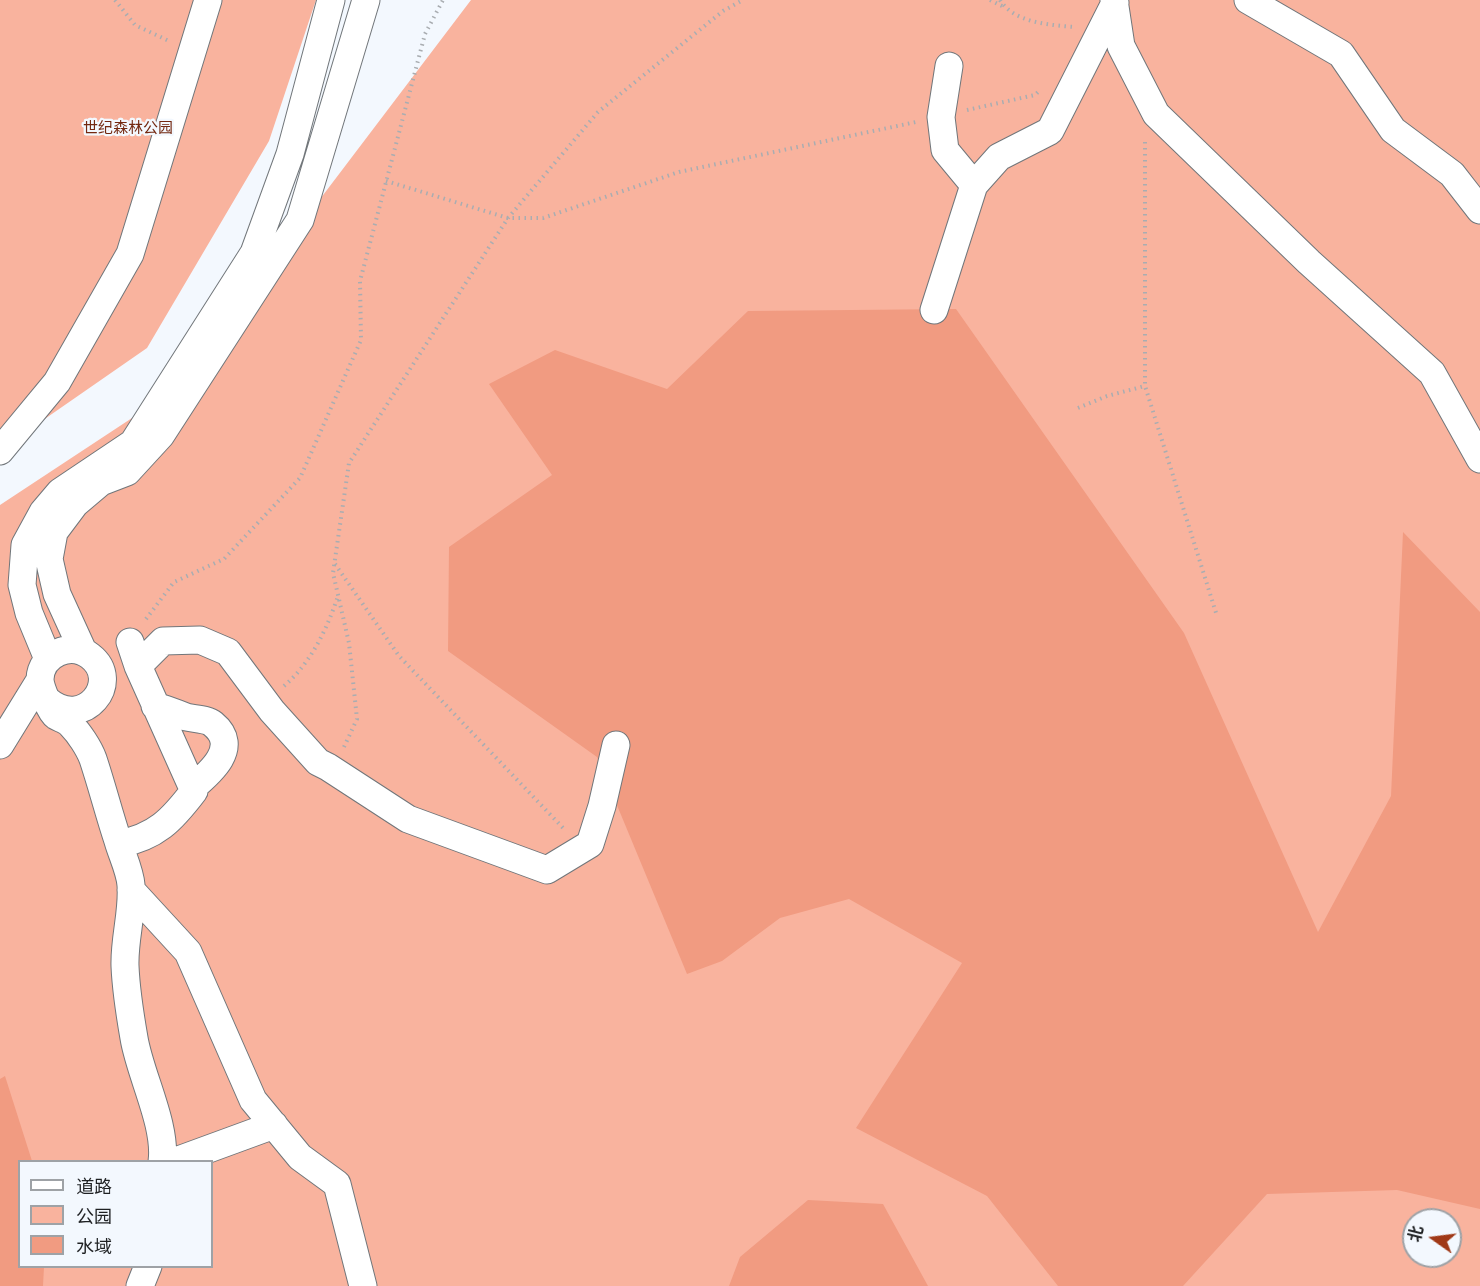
<!DOCTYPE html>
<meta charset="utf-8">
<style>
body{margin:0}
#map{position:relative;width:1480px;height:1286px;overflow:hidden;background:#f3f8fe;font-family:Raleway,"Noto Sans SC",sans-serif}
canvas{display:block}
.legend{position:absolute;left:18px;top:1160px;width:195px;height:108px;box-sizing:border-box;background:#f3f8fe;border:2px solid #9ea2a6;margin:0;padding:8px 10px;list-style:none;font-size:18px;color:#1f2123}
.legend li{display:flex;align-items:center;gap:12px;height:30px}
.legend b{width:30px;border:2px solid #9ea2a6}
.north{position:absolute;left:1402px;top:1208px;width:60px;height:60px;box-sizing:border-box;background:#f3f8fe;border:2px solid #9ea2a6;border-radius:50%;rotate:284deg;font-size:16px;font-weight:700;line-height:24px;text-align:center;color:#1f2123}
.north::after{content:'';display:block;margin:auto;width:21px;height:27px;background:#a03917;clip-path:polygon(50% 0,100% 100%,50% 72%,0 100%)}
</style>
<div id="map">
<canvas width="1480" height="1286"></canvas>
<ul class="legend">
<li><b style="height:8px;background:#fff"></b>道路</li>
<li><b style="height:16px;background:#f9b39e"></b>公园</li>
<li><b style="height:16px;background:#f19b81"></b>水域</li>
</ul>
<div class="north">北</div>
</div>
<script>
const ctx = document.querySelector('canvas').getContext('2d');
ctx.lineJoin = 'round';
function paint(path, color) {
  ctx.fillStyle = color;
  ctx.fill(path, 'evenodd');
}
function stroke(path, color, width, dash) {
  ctx.strokeStyle = color;
  ctx.lineWidth = width;
  ctx.lineCap = dash ? 'butt' : 'round';
  ctx.setLineDash(dash || []);
  ctx.stroke(path);
}
function drawText(font, color, halo, rows, align = 'center') {
  ctx.font = font + ' Raleway,"Noto Sans SC",sans-serif';
  ctx.lineWidth = 4.5;
  ctx.setLineDash([]);
  ctx.textBaseline = 'middle';
  ctx.strokeStyle = halo;
  ctx.fillStyle = color;
  for (const [text, x, y, turn = 0] of rows) {
    ctx.save();
    ctx.translate(x, y);
    ctx.rotate((+turn || 0) * Math.PI / 180);
    ctx.textAlign = isNaN(turn) ? turn : align;
    if (halo) ctx.strokeText(text, 0, 0);
    ctx.fillText(text, 0, 0);
    ctx.restore();
  }
}
const green = new Path2D(`
 M0,0h316l-47,141 -122,207 -147,102z
 M471,0h1009v1286h-1480v-781l176,-116zM20,1162h192v104h-192zM1414,1220h36v36h-36z`);
const water = new Path2D(`
 M956,309l228,324 134,299 73,-136 12,-264 77,80v597l-83,-19 -130,4 -84,92h-125l-71,-90 -131,-68 106,-165 -113,-64 -69,19 -58,43 -35,13 -90,-217 -149,-106 1,-104 103,-72 -63,-91 66,-34 112,39 81,-78z
 M5,1076l27,85 -12,1v104l24,1 -1,19h-43v-207z
 M808,1200l75,4 45,82h-199l11,-29z`);
const path = new Path2D(`
 M115,0l20,25 34,16
 M990,0l14,7
 M1000,0c14,23 50,25 75,27
 M967,110l68,-15 3,-3
 M1145,142v244l72,230
 M386,181l122,37h35l136,-46 237,-50
 M1078,408l29,-12 38,-10
 M335,564l64,92 166,174
 M146,619l28,-37 50,-23 76,-81 61,-138 -1,-59 65,-247 18,-34
 M284,686c27,-23 43,-57 54,-90
 M344,747l13,-28 -8,-76 -16,-70 16,-110 159,-245 90,-106 125,-101 20,-11`);
const minor = new Path2D(`
 M1114,0l7,46 35,68 153,148 123,111 48,86
 M1248,0l93,54 52,76 59,44 28,36
 M949,66l-8,51 4,33 29,35 25,-28 51,-26 65,-128
 M934,310l40,-125
 M0,451l57,-69 73,-128 78,-254
 M83,651l-26,-57 -8,-35 5,-27 21,-28 26,-22 26,-10 34,-37 139,-215 66,-220
 M48,659l-19,-46 -7,-28 3,-40 18,-33 17,-20 73,-49 121,-190 36,-99 41,-154
 M138,666l25,-25 37,-1 28,12 44,59 46,51 10,5 80,52 139,51 43,-26 12,-38 14,-61
 M47,700c37,32 76,-19 43,-44 -19,-15 -49,-2 -50,23 0,7 10,33 16,37 5,3 11,4 15,9 8,8 18,23 22,34 9,27 16,55 25,82 4,14 12,30 13,44 2,27 -7,54 -6,81 1,24 5,49 9,72 6,37 33,87 28,124
 M155,706c11,3 21,7 31,11 8,2 21,2 27,7 28,23 -3,49 -21,64
 M0,745l40,-65
 M119,844c37,-7 53,-24 75,-53l-56,-125 -8,-24
 M131,890l57,62 65,148 47,57 37,27 26,102
 M173,1162l101,-37
 M140,1286l8,-20`);
const parkNames = [
 ["世纪森林公园",128,128]
];
paint(green, '#f9b39e');
paint(water, '#f19b81');
stroke(minor, '#71767a', 29);
stroke(path, '#a9adb1', 4, [1.5, 4.5]);
stroke(minor, '#fff', 27);
drawText('15px', '#742810', '#f3f8fe', parkNames);
</script>
